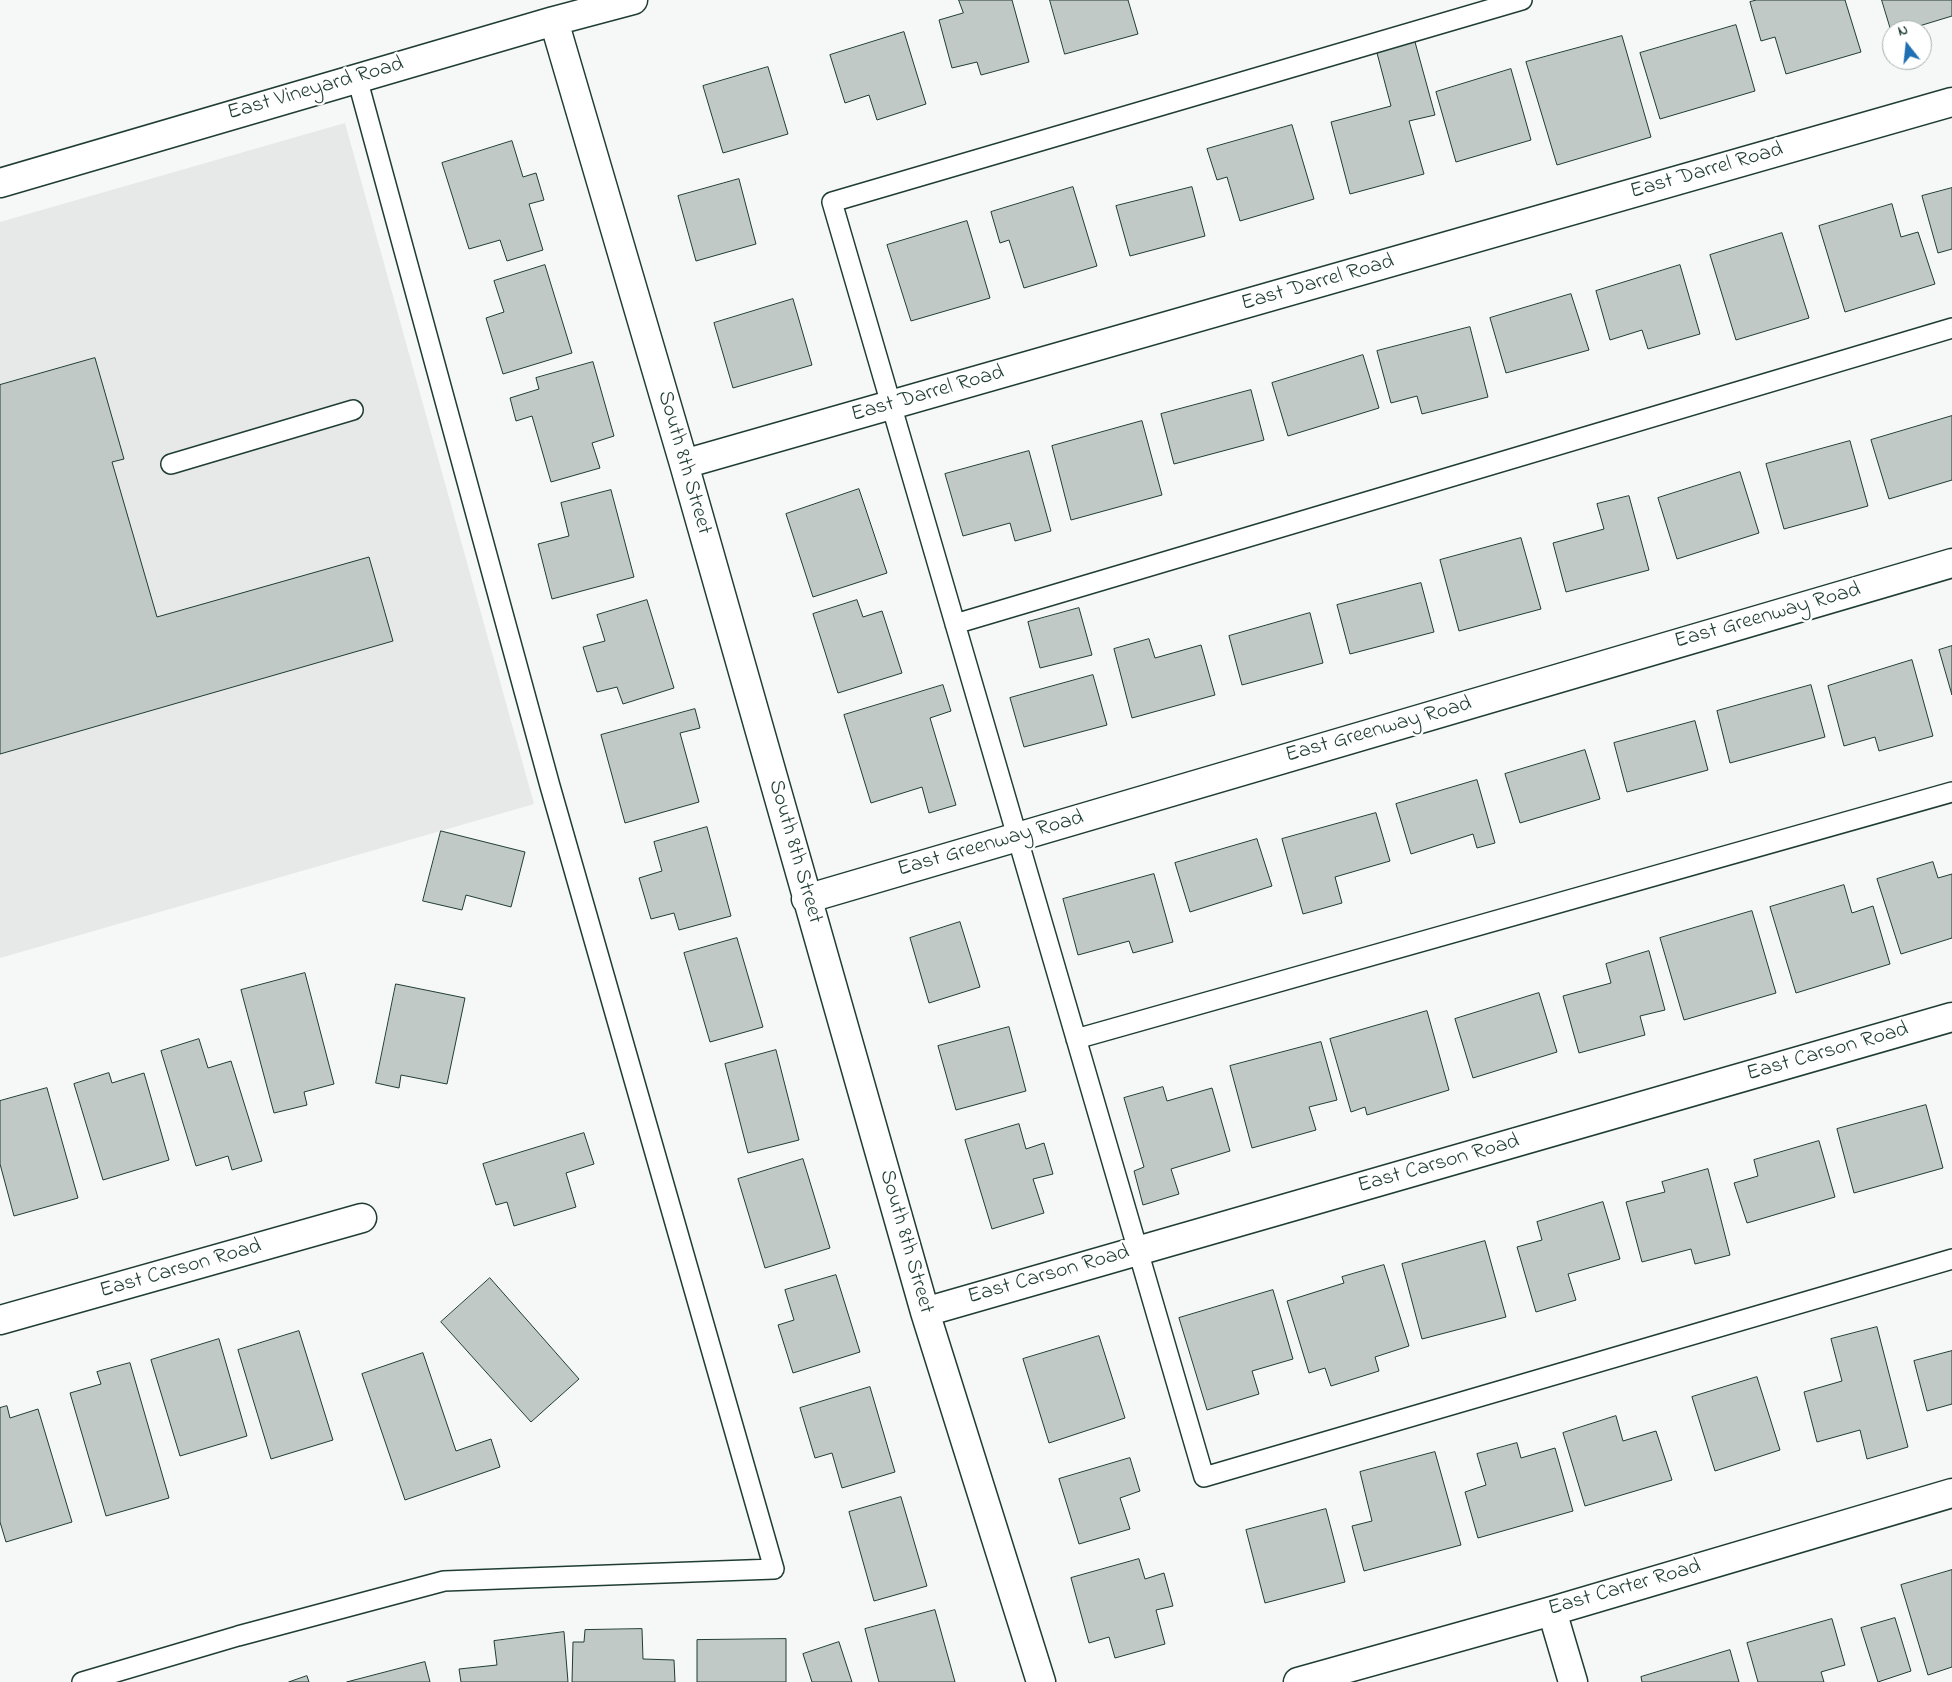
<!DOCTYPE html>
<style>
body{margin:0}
#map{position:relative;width:1952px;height:1682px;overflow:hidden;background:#f6f7f7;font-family:"Indie Flower",sans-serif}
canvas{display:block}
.north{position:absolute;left:1882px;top:20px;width:50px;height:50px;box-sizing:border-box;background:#fff;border:1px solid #a5b1ae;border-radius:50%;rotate:344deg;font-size:14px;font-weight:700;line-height:20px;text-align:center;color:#1f3d34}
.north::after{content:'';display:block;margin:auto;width:18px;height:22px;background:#1f6fb2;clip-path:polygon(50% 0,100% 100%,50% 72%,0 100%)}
</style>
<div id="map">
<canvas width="1952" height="1682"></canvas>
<div class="north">N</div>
</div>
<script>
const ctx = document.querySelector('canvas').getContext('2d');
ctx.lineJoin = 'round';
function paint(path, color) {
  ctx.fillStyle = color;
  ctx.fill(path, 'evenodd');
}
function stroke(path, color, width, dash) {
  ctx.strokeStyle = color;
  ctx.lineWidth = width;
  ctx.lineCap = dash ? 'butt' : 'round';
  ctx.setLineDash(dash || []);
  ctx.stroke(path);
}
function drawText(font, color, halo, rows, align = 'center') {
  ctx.font = font + ' "Indie Flower",sans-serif';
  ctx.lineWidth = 4.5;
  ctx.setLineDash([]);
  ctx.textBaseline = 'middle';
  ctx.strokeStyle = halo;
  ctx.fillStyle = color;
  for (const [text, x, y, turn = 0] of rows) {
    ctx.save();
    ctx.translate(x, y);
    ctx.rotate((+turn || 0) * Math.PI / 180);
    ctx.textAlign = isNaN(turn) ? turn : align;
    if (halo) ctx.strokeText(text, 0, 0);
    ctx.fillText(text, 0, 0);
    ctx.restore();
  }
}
const built = new Path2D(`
 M345,123l189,681 -534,154v-736z`);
const building = new Path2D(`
 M959,0h53l17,62 -48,13 -4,-13 -25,6 -13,-48 24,-7z
 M1050,0h78l10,34 -73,20z
 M1757,0h88l16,52 -75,22 -11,-37 -14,4 -11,-39z
 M1882,0h70v16l-46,14h-14v4z
 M1736,25l19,66 -95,28 -20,-66z
 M904,32l22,72 -49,16 -8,-25 -24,8 -15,-48z
 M1622,36l29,101 -94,28 -31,-103z
 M1415,42l20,73 -26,6 15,53 -74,20 -19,-72 60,-16 -14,-53z
 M768,67l20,67 -65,19 -20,-67z
 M1511,69l20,71 -75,22 -20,-70z
 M1292,125l22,74 -74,22 -13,-44 -10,3 -10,-31z
 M512,141l11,36 13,-4 8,27 -15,4 14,46 -36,11 -7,-21 -31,9 -27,-86z
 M739,179l17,65 -60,17 -18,-65z
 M1073,187l24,79 -73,22 -15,-48 -9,3 -9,-31z
 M1192,187l13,49 -75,20 -14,-50z
 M1952,188v61l-14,4 -16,-57z
 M1892,204l9,33 17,-5 17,52 -90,28 -26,-86z
 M967,221l23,77 -79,23 -24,-76z
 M1782,233l27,85 -73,22 -26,-85z
 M545,265l27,88 -69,21 -17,-56 18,-6 -10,-31z
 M1680,265l20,69 -52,15 -6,-19 -32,10 -14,-49z
 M1571,294l18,56 -83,23 -16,-55z
 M793,299l19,66 -79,23 -19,-65z
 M1470,327l18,70 -66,17 -5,-18 -26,7 -14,-52z
 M1363,355l16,53 -91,28 -16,-53z
 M95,358l29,101 -12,3 45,155 212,-60 24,84 -393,113v-369z
 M593,362l21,74 -22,7 8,25 -49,14 -19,-66 -16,5 -6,-23 29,-9 -3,-11z
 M1251,390l13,50 -90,24 -13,-50z
 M1952,416v64l-63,19 -18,-59z
 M1142,421l20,74 -91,25 -19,-74z
 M1850,441l18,65 -84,23 -18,-65z
 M1029,451l22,80 -36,10 -5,-18 -47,13 -18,-62z
 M1740,472l19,61 -82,26 -19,-61z
 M859,489l28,84 -74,24 -27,-83z
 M611,490l23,87 -82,22 -14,-55 31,-8 -8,-33z
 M1629,496l20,74 -83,22 -13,-49 51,-14 -7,-25z
 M1521,538l20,71 -82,22 -19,-71z
 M1421,583l13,49 -84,22 -13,-49z
 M647,600l27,88 -51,16 -6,-17 -20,5 -14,-45 22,-6 -8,-26z
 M857,600l6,17 19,-6 20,62 -64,20 -25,-79z
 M1079,608l13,47 -52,13 -12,-46z
 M1310,613l13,50 -81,22 -13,-49z
 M1149,639l6,19 46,-13 14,50 -83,23 -18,-69z
 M1952,646v49l-13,-45z
 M1912,660l21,76 -54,15 -4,-14 -31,9 -16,-60z
 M1093,675l14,50 -83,22 -14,-49z
 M943,685l8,26 -21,7 26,87 -27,8 -7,-26 -51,16 -27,-88z
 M1811,685l14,52 -95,26 -13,-52z
 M695,709l5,19 -20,5 19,69 -74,21 -24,-88z
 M1695,721l13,49 -81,22 -13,-49z
 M1585,750l15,49 -80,24 -15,-49z
 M1477,780l18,63 -18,5 -4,-14 -62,20 -15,-50z
 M1376,813l14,48 -55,16 7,26 -39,11 -21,-75z
 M707,827l24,89 -52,14 -5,-17 -23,6 -12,-41 23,-7 -8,-29z
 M441,831l84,21 -14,55 -45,-12 -4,15 -39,-9z
 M1257,839l15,47 -82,26 -15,-49z
 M1933,862l5,16 14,-4v64l-51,16 -24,-75z
 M1154,874l19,68 -40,11 -4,-12 -51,14 -15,-56z
 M1844,885l8,28 21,-7 17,58 -94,29 -26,-86z
 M1752,911l24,82 -92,27 -24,-82z
 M960,922l20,65 -51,16 -19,-65z
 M737,938l26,89 -53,15 -26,-89z
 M1649,951l16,59 -25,6 5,19 -66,18 -16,-57 48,-13 -5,-19z
 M305,973l29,111 -30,8 3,13 -33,8 -33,-123z
 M396,984l69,14 -18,86 -46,-9 -2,13 -23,-5z
 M1539,993l18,59 -84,26 -18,-59z
 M1427,1011l22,79 -82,25 -2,-8 -14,5 -21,-73z
 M1009,1027l17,64 -70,19 -18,-64z
 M199,1039l9,29 23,-7 31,100 -30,9 -4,-14 -32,10 -35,-115z
 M1321,1042l16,58 -28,7 7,23 -64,18 -22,-82z
 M776,1050l23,90 -51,13 -23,-89z
 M109,1073l3,10 32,-10 25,87 -66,20 -29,-96z
 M1163,1087l4,14 45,-13 18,63 -59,18 8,25 -36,11 -9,-34 10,-4 -20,-69z
 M47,1088l31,110 -64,18 -14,-52v-63z
 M1926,1105l17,63 -89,25 -17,-64z
 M1019,1124l7,25 18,-6 9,31 -20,5 11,34 -52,16 -27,-89z
 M584,1133l10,31 -28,9 10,34 -62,19 -7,-24 -11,3 -13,-41z
 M1819,1141l16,56 -88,26 -13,-40 24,-7 -4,-16z
 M803,1159l27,89 -65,20 -27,-89z
 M1708,1169l22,86 -35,9 -4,-15 -49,13 -16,-60 39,-10 -3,-10z
 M1603,1202l17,57 -52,15 8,26 -40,12 -19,-65 25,-7 -5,-18z
 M1485,1241l21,76 -84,22 -20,-75z
 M1384,1265l25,81 -34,11 4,14 -48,15 -6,-18 -16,5 -22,-72 57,-18 -2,-6z
 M836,1275l24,77 -67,21 -15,-48 16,-5 -9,-30z
 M490,1278l89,101 -48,43 -90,-100z
 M1273,1290l20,69 -41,12 7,23 -52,16 -28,-92z
 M1877,1327l31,120 -41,12 -7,-29 -43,12 -13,-50 38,-11 -11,-42z
 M299,1331l34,109 -62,19 -33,-109z
 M1099,1336l26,82 -76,25 -26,-84z
 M219,1339l28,97 -67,20 -29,-96z
 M1952,1351v53l-25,7 -13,-50z
 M423,1353l33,98 35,-12 9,28 -95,33 -43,-126z
 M130,1363l39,135 -63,18 -36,-123 31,-9 -4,-12z
 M1757,1377l23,73 -65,21 -23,-74z
 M870,1387l25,85 -53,16 -10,-35 -17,5 -15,-50z
 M7,1406l3,12 28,-9 34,113 -66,20 -6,-20v-114z
 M1616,1416l7,25 33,-10 16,49 -87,26 -22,-73z
 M1517,1443l4,15 34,-10 18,63 -95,27 -13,-46 21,-7 -9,-31z
 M1435,1452l26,93 -97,26 -12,-45 20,-5 -12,-49z
 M1130,1458l10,33 -20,7 10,31 -51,15 -20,-65z
 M901,1497l26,89 -53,15 -25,-89z
 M1326,1509l19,73 -80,21 -19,-73z
 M1139,1559l6,20 19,-6 9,33 -17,4 9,34 -50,14 -6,-21 -20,6 -18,-65z
 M1952,1570v97l-24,8 -27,-90z
 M935,1610l20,72h-76l-14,-53z
 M1895,1618l16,53 -33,11 -17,-54z
 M1832,1619l13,46 -24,7 3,10h-66l-11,-39z
 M642,1629l1,30 31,1 1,22h-103l1,-40h11l1,-12z
 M564,1632l4,50h-107l-2,-13 38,-4 -3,-24z
 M786,1639v43h-89v-42z
 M839,1642l13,40h-40l-9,-28z
 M1730,1650l9,32h-97l-1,-5z
 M425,1662l5,20h-83z
 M307,1676l2,6h-20z`);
const lane = new Path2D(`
 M1522,0l-690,202 372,1275 748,-218
 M171,464l182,-54
 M955,624l997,-296
 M1076,1039l876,-247
 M82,1682l156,-46 206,-55 330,-12 -224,-783 -193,-708`);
const street = new Path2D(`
 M554,21l130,443 241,848 116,370
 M0,183l554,-162 79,-21
 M684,464l1268,-362
 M806,899l1146,-336
 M925,1312l1027,-295
 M0,1320l362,-102
 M1552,1611l21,71
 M1298,1682l254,-71 400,-118`);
const streetNames = [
 ["East Vineyard Road",316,90,-16],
 ["East Darrel Road",1707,172,-16],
 ["East Darrel Road",1318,284,-16],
 ["East Darrel Road",928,395,-16],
 ["South 8th Street",683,463,74],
 ["East Greenway Road",1768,617,-16],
 ["East Greenway Road",1379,731,-16],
 ["East Greenway Road",991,845,-16],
 ["South 8th Street",794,852,74],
 ["East Carson Road",1828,1053,-16],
 ["East Carson Road",1439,1165,-16],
 ["South 8th Street",905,1242,74],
 ["East Carson Road",181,1270,-16],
 ["East Carson Road",1049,1276,-16],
 ["East Carter Road",1625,1589,-16]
];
paint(built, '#e6e9e8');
paint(building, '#c0c9c6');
stroke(building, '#1f3d34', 1);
stroke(lane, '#1f3d34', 22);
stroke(street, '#1f3d34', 31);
stroke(lane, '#fff', 19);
stroke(street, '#fff', 28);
drawText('22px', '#1f3d34', '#fff', streetNames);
</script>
